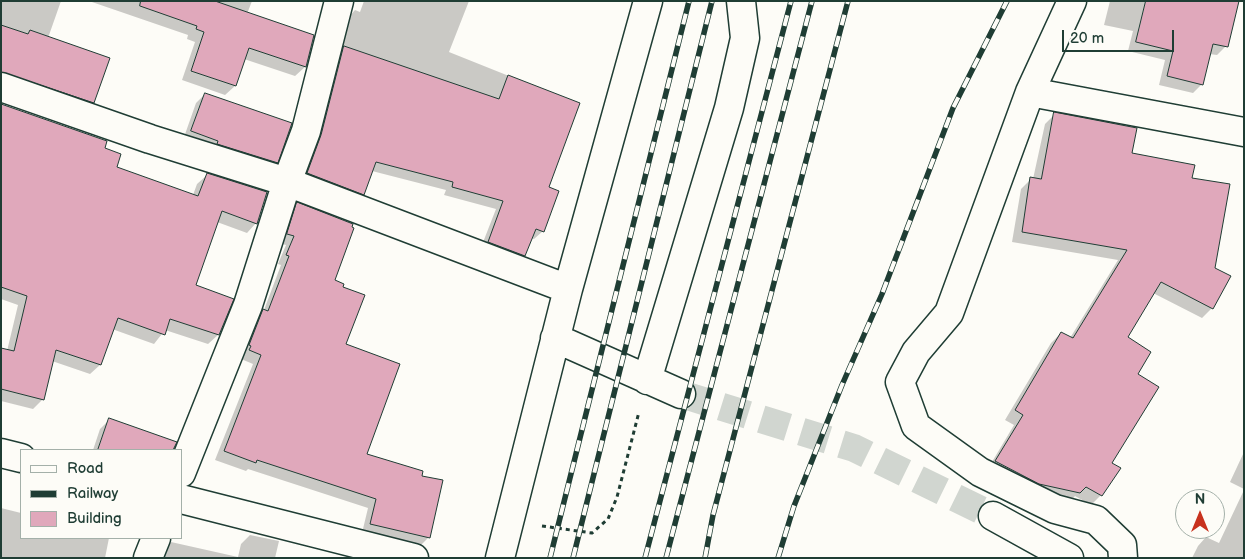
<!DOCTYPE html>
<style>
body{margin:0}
#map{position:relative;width:1245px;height:559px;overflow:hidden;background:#fdfcf7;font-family:"Balsamiq Sans",sans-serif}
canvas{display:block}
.frame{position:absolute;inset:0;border:2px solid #1f3d34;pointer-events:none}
.legend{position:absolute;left:20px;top:449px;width:162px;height:90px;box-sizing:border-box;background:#fdfcf7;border:1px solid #a4b0a9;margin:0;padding:6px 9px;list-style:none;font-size:15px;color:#1f3d34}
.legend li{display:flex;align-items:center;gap:10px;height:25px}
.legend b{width:25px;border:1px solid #a4b0a9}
.north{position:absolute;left:1175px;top:489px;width:50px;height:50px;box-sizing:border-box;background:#fdfcf7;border:1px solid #a4b0a9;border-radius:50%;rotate:0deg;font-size:14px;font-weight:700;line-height:20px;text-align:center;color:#1f3d34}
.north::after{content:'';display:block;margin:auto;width:18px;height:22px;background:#c8321e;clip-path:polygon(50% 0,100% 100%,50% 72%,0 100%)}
.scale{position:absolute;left:1062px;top:30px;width:112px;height:22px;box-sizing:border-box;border:2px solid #1f3d34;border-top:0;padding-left:6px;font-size:15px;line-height:18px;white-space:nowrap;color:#1f3d34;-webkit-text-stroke:4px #fdfcf7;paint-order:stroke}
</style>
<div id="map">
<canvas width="1245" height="559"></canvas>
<div class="frame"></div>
<ul class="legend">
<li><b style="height:6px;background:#fdfcf7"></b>Road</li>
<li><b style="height:6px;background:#1f3d34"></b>Railway</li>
<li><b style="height:14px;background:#e0a8bb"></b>Building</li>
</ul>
<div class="north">N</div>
<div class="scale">20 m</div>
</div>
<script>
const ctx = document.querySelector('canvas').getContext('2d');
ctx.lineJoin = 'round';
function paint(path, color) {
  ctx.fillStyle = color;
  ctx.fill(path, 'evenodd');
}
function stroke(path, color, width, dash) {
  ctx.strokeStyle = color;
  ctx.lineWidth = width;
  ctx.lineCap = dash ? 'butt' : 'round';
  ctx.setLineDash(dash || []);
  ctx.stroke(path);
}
const shadow = new Path2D(`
 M1,1h60l-13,37 45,64 -10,10 -82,-29z
 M89,1h163l-5,13 66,22 -8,31 -10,9 -51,-17 -9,27 -10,9 -43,-15 13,-38 -8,-3 1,-4z
 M364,1h105l-20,51 130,52 -32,84 -4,43 -9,8 -3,-1 -7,17 -8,9 -36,-14 16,-41 -52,-14 2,-5 -74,-19 -9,23 -9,8 -55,-21 48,-162 8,-9 5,2z
 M1110,1h127l-11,45 -9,9 -8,-1 -7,30 -9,9 -34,-8 6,-25 -37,-9 5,-20 -29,-6z
 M205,94l71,68 -9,9 -84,-31 13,-37z
 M1,105l102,44 12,19 78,27 4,-11 10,-9 49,48 -9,10 -30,-11 -22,64 37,13 -14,36 -10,9 -43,-14 -11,14 -42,-15 -12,36 -10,9 -38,-13 -9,38 -10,10 -32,-8v-52l6,2 11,-46 -17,-6z
 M1055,114l75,40 61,25 23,90 -2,39 -10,10 -49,-25 -27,45 10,36 -35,121 -10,10 -16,-9 -6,7 -83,-31 28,-47 -9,-5 46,-77 10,-10 9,5 48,-78 -106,-18 9,-53 10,-10h2l12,-55z
 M297,204l36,77 32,173 63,84 -8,8 -58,-13 6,-25 -120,-39 -2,2 -31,-11 38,-96 -12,-5 13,-39 10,-10 17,-45 -3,-1 8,-19 -7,-2 9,-30z
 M109,420l63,22 -3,8h-76l7,-21z
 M1244,452v37l-14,-7z
 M1244,490v68h-52l6,-12 8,-9 13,6z
 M1,508l20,5v25h88l-4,20h-104z
 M250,535l29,6 -4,17h-114l1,-7 9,-9 67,15 3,-13z`);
const building = new Path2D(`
 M141,1h74l99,34 -8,32 -57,-19 -13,38 -45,-15 13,-39 -8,-3 1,-3 -57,-20z
 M1146,1h93l-11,46 -15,-3 -10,41 -36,-9 6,-25 -37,-9z
 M1,25l27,9 2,-4 80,28 -16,45 -93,-31z
 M344,46l155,53 9,-24 72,28 -31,84 10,4 -15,41 -8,-3 -11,27 -37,-14 15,-41 -51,-14 1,-5 -77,-20 -12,33 -57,-22 14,-38z
 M205,93l87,30 -14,40 -61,-19 1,-3 -27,-10z
 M1,104l106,37 -2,7 16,6 -4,13 81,29 9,-23 60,19 -10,32 -35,-13 -26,74 38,14 -15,36 -49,-16 -5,16 -47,-17 -17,47 -45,-15 -12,50 -43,-11v-41l13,3 13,-55 -26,-9z
 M1054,112l83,16 -5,25 63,12 -3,13 38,6 -15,84 16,8 -18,33 -52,-27 -33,55 23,15 -13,22 21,13 -47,76 9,5 -19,28 -16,-9 -6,6 -41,-9 -44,-23 28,-46 -8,-5 46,-78 12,6 54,-88 -105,-18 8,-55 11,2z
 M297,202l56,22 -1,3 2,1 -19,52 9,4 -1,3 22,8 -19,49 54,20 -33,90 56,17 -1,5 21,4 -13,58 -60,-14 6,-25 -119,-39 -1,3 -32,-12 37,-96 -12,-5 2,-4 -2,-1 14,-36 5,2 21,-55 -3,-1 8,-19 -7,-2z
 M109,418l68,24 -4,8h-75z`);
const minorTunnel = new Path2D(`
 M681,394l173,54 139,68`);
const path = new Path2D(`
 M542,526l50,7 16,-14 9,-22 22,-85`);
const minor = new Path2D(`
 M1072,1l-42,91 -81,221 -33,39 -16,30 16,44 64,46 75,37 41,11 26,25 1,13
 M1,87l149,52 137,43 281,107
 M1030,92l214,40
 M555,338l126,56
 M647,380l82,-272 16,-70 -4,-37
 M1,453l20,5
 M181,473l67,-168 39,-123 19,-51 33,-130
 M181,499l233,59
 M993,516l76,42
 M148,558l8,-20
 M500,558l68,-269 80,-288`);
const rail = new Path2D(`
 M550,558l139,-557
 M573,558l139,-557
 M645,558l146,-557
 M666,558l146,-557
 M705,558l8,-43 135,-514
 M778,558l16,-52 48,-121 40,-91 71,-186 54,-107`);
paint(shadow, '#0003');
paint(building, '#e0a8bb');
stroke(building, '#1f3d34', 1);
stroke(minorTunnel, '#d1d6d0', 28, [28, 14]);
stroke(minor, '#1f3d34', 31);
stroke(path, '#1f3d34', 3, [4, 4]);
stroke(minor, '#fdfcf7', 28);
stroke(rail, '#1f3d34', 5.5);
stroke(rail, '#fdfcf7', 4, [11]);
</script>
